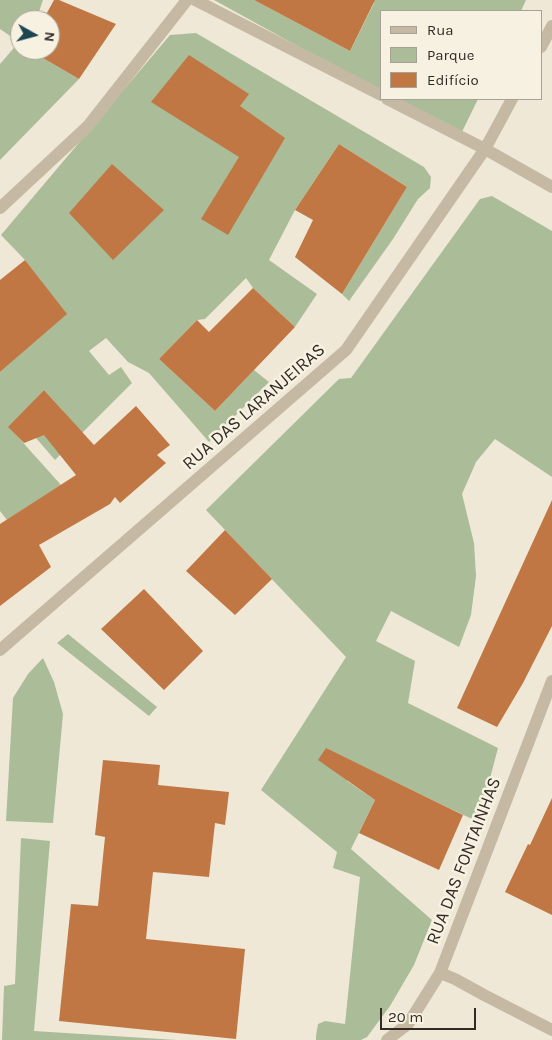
<!DOCTYPE html>
<meta charset="utf-8">
<style>
body{margin:0}
#map{position:relative;width:552px;height:1040px;overflow:hidden;background:#efe8d7;font-family:Karla,sans-serif}
canvas{display:block}
.legend{position:absolute;left:380px;top:10px;width:162px;height:90px;box-sizing:border-box;background:#f7f1e2;border:1px solid #a8a296;margin:0;padding:6px 9px;list-style:none;font-size:15px;color:#322b25}
.legend li{display:flex;align-items:center;gap:10px;height:25px}
.legend b{width:25px;border:1px solid #a8a296}
.north{position:absolute;left:10px;top:10px;width:50px;height:50px;box-sizing:border-box;background:#f7f1e2;border:1px solid #a8a296;border-radius:50%;rotate:97deg;font-size:14px;font-weight:700;line-height:20px;text-align:center;color:#322b25}
.north::after{content:'';display:block;margin:auto;width:18px;height:22px;background:#1d4551;clip-path:polygon(50% 0,100% 100%,50% 72%,0 100%)}
.scale{position:absolute;left:380px;top:1008px;width:96px;height:22px;box-sizing:border-box;border:2px solid #322b25;border-top:0;padding-left:6px;font-size:15px;line-height:18px;white-space:nowrap;color:#322b25;-webkit-text-stroke:4px #f7f1e2;paint-order:stroke}
</style>
<div id="map">
<canvas width="552" height="1040"></canvas>
<ul class="legend">
<li><b style="height:6px;background:#c6b9a4"></b>Rua</li>
<li><b style="height:14px;background:#aabd98"></b>Parque</li>
<li><b style="height:14px;background:#c07743"></b>Edifício</li>
</ul>
<div class="north">N</div>
<div class="scale">20 m</div>
</div>
<script>
const ctx = document.querySelector('canvas').getContext('2d');
ctx.lineJoin = 'round';
function paint(path, color) {
  ctx.fillStyle = color;
  ctx.fill(path, 'evenodd');
}
function stroke(path, color, width, dash) {
  ctx.strokeStyle = color;
  ctx.lineWidth = width;
  ctx.lineCap = dash ? 'butt' : 'round';
  ctx.setLineDash(dash || []);
  ctx.stroke(path);
}
function drawText(font, color, halo, rows, align = 'center') {
  ctx.font = font + ' Karla,sans-serif';
  ctx.lineWidth = 5;
  ctx.setLineDash([]);
  ctx.textBaseline = 'middle';
  ctx.strokeStyle = halo;
  ctx.fillStyle = color;
  for (const [text, x, y, turn = 0] of rows) {
    ctx.save();
    ctx.translate(x, y);
    ctx.rotate((+turn || 0) * Math.PI / 180);
    ctx.textAlign = isNaN(turn) ? turn : align;
    if (halo) ctx.strokeText(text, 0, 0);
    ctx.fillText(text, 0, 0);
    ctx.restore();
  }
}
const green = new Path2D(`
 M0,0h43l-7,20h-16v30h9l50,29 -79,81v-96l19,-22 -19,-13z
 M214,0h40l96,51 24,-48 -4,-3h156l-5,11h-140v81z
 M196,33l228,134 7,10 -1,11 -12,11 -25,40 -44,62 -7,-7 65,-107 -68,-43 -44,66 -26,50 48,34 -22,33 -42,-39 -7,-10 -41,41 -8,1 -38,39 56,52 39,-41 15,12 -60,60 -60,-69 -21,-11 -22,-24 -17,13 20,24 12,-8 11,16 -77,77 -19,-22 27,-27 -19,-21 -35,37 52,58 -54,35 -7,-9v-139l66,-58 -41,-54 -24,-25 169,-200z
 M392,99h86l-18,37z
 M492,196l60,35v246l-57,-38 -19,23 -14,32 12,49 2,33 -5,39 -12,32 -68,-36 -15,30 39,20 -7,42 90,45 -9,34 -15,38 -120,-58 -7,19 28,19 -24,49 81,71 -18,45 -24,41 -23,31 -6,3h-45v-4l2,-12 7,-3 20,3 15,-147 -27,-9 4,-16 -76,-62 85,-133 -140,-147 133,-131 12,-1 129,-179z
 M68,634l89,73 -8,9 -92,-73z
 M43,658l11,24 9,32 -10,109 -47,-2 7,-123 15,-24z
 M21,838l29,3 -16,190 143,9h-175l2,-54 11,-2z`);
const building = new Path2D(`
 M54,0h5l57,24 -37,55 -50,-29h21v-30h-7z
 M254,0h121l-25,51z
 M189,55l60,39 -9,12 45,32 -57,97 -27,-16 38,-62 -88,-55z
 M339,144l68,43 -65,107 -47,-37 18,-37 -18,-10z
 M112,164l52,46 -51,50 -44,-47z
 M25,260l42,54 -67,58v-92z
 M253,288l42,39 -80,84 -56,-52 38,-39 12,12z
 M44,390l50,55 42,-39 34,39 -13,10 9,8 -46,40 -5,-6 -5,7 -71,41 12,22 -51,39v-82l76,-49 -32,-40 -20,8 -16,-16z
 M552,500v126l-29,57 -26,44 -40,-19z
 M225,530l47,49 -37,36 -49,-44z
 M144,589l59,62 -39,39 -63,-61z
 M326,748l137,67 -24,55 -80,-37 16,-33 -57,-40z
 M103,760l57,5 -2,20 71,7 -4,33 -10,-2 -6,54 -56,-5 -7,67 99,10 -9,90 -177,-18 12,-117 27,2 7,-69 -10,-2z
 M552,798v117l-47,-23 23,-48 2,1z`);
const street = new Path2D(`
 M195,0l186,95
 M541,47l11,-21
 M387,99l98,50 67,38
 M0,208l88,-82 99,-126
 M0,650l346,-300 139,-201 27,-50
 M440,973l15,6 29,16 68,35
 M387,1040l21,-16 32,-51 112,-292`);
const streetNames = [
 ["RUA DAS LARANJEIRAS",254,407,-41],
 ["RUA DAS FONTAINHAS",464,861,-69]
];
paint(green, '#aabd98');
paint(building, '#c07743');
stroke(street, '#c6b9a4', 12);
drawText('18px', '#322b25', '#f7f1e2', streetNames);
</script>
